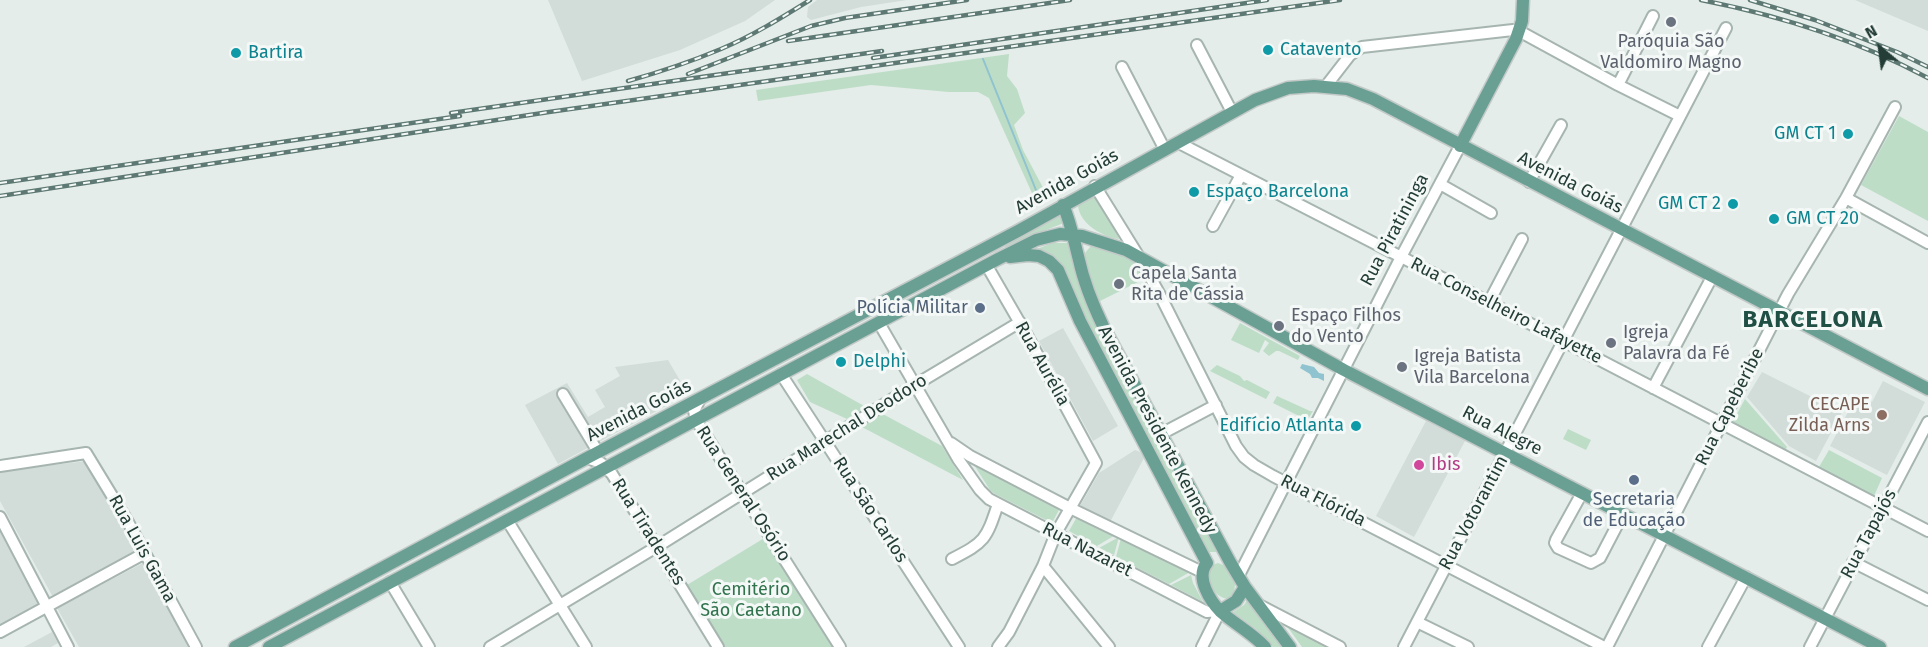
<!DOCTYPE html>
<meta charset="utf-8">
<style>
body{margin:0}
#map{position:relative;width:1928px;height:647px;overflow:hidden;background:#e4ede9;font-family:"Fira Sans",sans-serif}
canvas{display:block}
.north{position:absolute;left:1850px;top:18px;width:60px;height:60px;-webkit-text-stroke:4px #f4f9f7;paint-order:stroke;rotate:331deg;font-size:16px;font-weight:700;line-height:24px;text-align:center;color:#243d37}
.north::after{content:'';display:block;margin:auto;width:21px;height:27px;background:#243d37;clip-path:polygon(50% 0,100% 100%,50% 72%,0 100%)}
</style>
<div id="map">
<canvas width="1928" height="647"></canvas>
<div class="north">N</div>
</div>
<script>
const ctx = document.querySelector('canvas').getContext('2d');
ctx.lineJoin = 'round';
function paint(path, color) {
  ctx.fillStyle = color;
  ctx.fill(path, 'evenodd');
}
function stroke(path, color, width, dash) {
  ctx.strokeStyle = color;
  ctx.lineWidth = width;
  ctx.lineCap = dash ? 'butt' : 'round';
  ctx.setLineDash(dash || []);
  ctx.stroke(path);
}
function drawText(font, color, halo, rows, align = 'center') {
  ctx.font = font + ' "Fira Sans",sans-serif';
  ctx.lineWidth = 6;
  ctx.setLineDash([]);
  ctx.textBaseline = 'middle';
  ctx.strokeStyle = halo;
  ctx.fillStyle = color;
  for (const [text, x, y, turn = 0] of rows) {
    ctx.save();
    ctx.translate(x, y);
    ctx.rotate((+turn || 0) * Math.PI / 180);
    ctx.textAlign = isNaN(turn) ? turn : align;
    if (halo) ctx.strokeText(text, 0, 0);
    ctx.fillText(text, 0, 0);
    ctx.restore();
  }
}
const built = new Path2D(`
 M548,0h227l-30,21 -65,29 -98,31z
 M817,0h90l-46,7 -50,13 -4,-3 1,-10z
 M1855,0h73v31z
 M1063,328l55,98 -25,15 -54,-100z
 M668,360l20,34 -130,70 -33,-59 42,-22 21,34 17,-10 -10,-17 25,-14 -5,-9z
 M1762,372l80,40 -26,49 -27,-15 -42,-49z
 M1883,381l42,21 -38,73 -57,-29 27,-51 15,7z
 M1426,421l39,20 -51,96 -38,-21z
 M1135,450l5,2 4,6 -34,64 -30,-16 19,-33z
 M88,461l50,90 -85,46 -53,-96v-30z
 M0,528l41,76 -41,21z
 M145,562l43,85h-109l-22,-39z
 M52,632l6,11 -7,4h-27z`);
const green = new Path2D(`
 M1009,54l-2,22 10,13 8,24 -11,12 9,25 25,47 -12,5 -47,-104 -11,-6h-29l-78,-7 -113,16 -2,-11z
 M1899,116l29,16v89l-67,-36z
 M1097,194l10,16 12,29c-17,-2 -40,-16 -41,-34l4,-4z
 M1058,214l5,3 1,6 -31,12 -26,13 -4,-3z
 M1052,243h16l25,70 128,239h-12l-64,-116 -60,-116 -18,-44 -5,-8 -25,-19z
 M1098,245c25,10 34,8 46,34l-48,24 -10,-33 -1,-17 5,-6z
 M1240,323l60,33 -2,4 -19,-9h-3l-7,5 -6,-5 6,-8 -4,-3 -6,13 -28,-13z
 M1217,365l23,11 4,5 3,-1 23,12 -4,7 -56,-28z
 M807,374l59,33 -19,12 -37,-17 -13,-22z
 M1277,396l33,15h3l-5,8 -5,-1 -30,-15z
 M1745,399l42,48 -2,4 -53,-28z
 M881,413l61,33 21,34 -103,-54z
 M1568,429l23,11 -5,10 -23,-11z
 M1829,450l53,28 -8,18 -55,-29z
 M971,460l90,46 -9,17 -57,-29 -5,-4z
 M1078,515l39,19 -20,12 -28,-15z
 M766,537l68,110h-109l-38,-62z
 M1119,537l-5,18 -15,-7z
 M1121,538l69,34 -21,12 -53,-27z
 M1218,563c15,4 24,26 10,36 -14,-2 -19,-15 -21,-28l5,-6z
 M1191,575l2,8 10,19 -32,-17z
 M1249,597l38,50h-14l-17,-18 -23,-17 11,-7z
 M1284,622l49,25h-31z`);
const water = new Path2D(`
 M1302,364l12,3 5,6 5,1v7l-6,-3h-6l-2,-4 -10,-6z`);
const stream = new Path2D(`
 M983,59l57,141`);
const minor = new Path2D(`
 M1197,45l35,67
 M1122,67l43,83
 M1618,85l35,-69
 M1326,86l24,-31 12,-8 151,-17 6,1 99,54 62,31
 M1179,143l273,140 476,248
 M1529,182l32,-57
 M1440,184l51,29
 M1095,186l44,71 21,38 76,151 8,11 10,8 19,11 331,171
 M1846,198l82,45
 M1213,226l28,-51
 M987,266l41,71 68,126 -40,70 -13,33 -34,66 -11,15
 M1489,302l33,-63
 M879,323l79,136 22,31 9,9 218,113 13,-1
 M781,374l178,273
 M1653,388l59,-111
 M563,394l35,58
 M700,399l-6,12 2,9 144,227
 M1161,434l55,-29
 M951,443l19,13 100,52 132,64
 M587,458l14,5 11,11 106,173
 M0,466l86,-13 42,69 68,125
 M1582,493l-26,47 -1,3 3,5 33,15 9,-5 23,-44
 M0,517l68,130
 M507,520l79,127
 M952,559c33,-17 34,-19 46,-55
 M1853,562l75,38
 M1043,566l66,81
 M1239,575l162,-318 59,-111
 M390,582l39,65
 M1259,605l81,42
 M1417,622l51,25
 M0,632l145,-79
 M490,647l168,-101 257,-161 105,-63
 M1202,647l18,-36
 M1404,647l322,-619
 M1607,647l181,-353 58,-96 49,-91
 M1708,647l38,-70
 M1810,647l118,-225`);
const major = new Path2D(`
 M1460,146l56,-107 6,-18 1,-21
 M1063,205c8,18 11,36 16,55 5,23 14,45 24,66l127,236 15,25 45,60
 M1010,257l18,-2 11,1 10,5 9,9 22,51 127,242
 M1207,563c-12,14 3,38 14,49 14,12 31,21 44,35
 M1220,611l16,-10 9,-14
 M235,647l352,-189 431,-227 237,-131 33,-12 26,-2 33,3 26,10 555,290
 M269,647l729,-388 38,-19 24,-6 22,2 44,14 218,120 536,277`);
const rail = new Path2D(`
 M1701,0c77,15 158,41 227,78
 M1750,0l65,20 82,32 31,15
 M788,41l282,-41
 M873,58l394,-58
 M688,74l123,-48 34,-8 122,-18
 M628,81c32,-9 62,-19 93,-32 31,-13 60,-31 89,-49
 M451,113l431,-62
 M0,183l460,-67
 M0,196l549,-84 791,-112`);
const markers = [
 [1671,22,6,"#6b7280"],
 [1268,50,6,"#0f9aa8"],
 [236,53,6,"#0f9aa8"],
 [1848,134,6,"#0f9aa8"],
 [1194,192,6,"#0f9aa8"],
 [1733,204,6,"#0f9aa8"],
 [1774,219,6,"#0f9aa8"],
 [1119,284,6,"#6b7280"],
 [980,308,6,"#5c6f8a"],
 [1279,326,6,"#6b7280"],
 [1611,343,6,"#6b7280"],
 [841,362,6,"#0f9aa8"],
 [1402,367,6,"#6b7280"],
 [1882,415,6,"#8d6e63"],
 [1356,426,6,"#0f9aa8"],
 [1419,465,6,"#d1479c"],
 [1634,480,6,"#5c6f8a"]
];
const worshipNames = [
 ["Paróquia São",1671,42,"center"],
 ["Valdomiro Magno",1671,63,"center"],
 ["Capela Santa",1131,274],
 ["Rita de Cássia",1131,295],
 ["Espaço Filhos",1291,316],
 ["do Vento",1291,337],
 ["Igreja",1623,333],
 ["Palavra da Fé",1623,354],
 ["Igreja Batista",1414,357],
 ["Vila Barcelona",1414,378]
];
const cultureNames = [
 ["Catavento",1280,50],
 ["Bartira",248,53],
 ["GM CT 1",1836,134,"right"],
 ["Espaço Barcelona",1206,192],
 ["GM CT 2",1721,204,"right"],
 ["GM CT 20",1786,219],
 ["Delphi",853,362],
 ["Edifício Atlanta",1344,426,"right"]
];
const streetNames = [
 ["Avenida Goiás",1067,182,-29],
 ["Avenida Goiás",1570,183,27],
 ["Rua Piratininga",1395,230,-62],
 ["Rua Conselheiro Lafayette",1506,311,27],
 ["Rua Aurélia",1042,364,61],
 ["Rua Capeberibe",1730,407,-63],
 ["Avenida Goiás",639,411,-27],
 ["Rua Marechal Deodoro",847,428,-32],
 ["Avenida Presidente Kennedy",1157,430,62],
 ["Rua Alegre",1502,431,27],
 ["Rua General Osório",743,494,57],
 ["Rua Flórida",1323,501,27],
 ["Rua São Carlos",870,510,57],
 ["Rua Votorantim",1474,513,-62],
 ["Rua Tiradentes",648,532,58],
 ["Rua Tapajós",1869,534,-62],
 ["Rua Luis Gama",142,549,61],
 ["Rua Nazaret",1087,550,27]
];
const serviceNames = [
 ["Polícia Militar",968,308],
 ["Secretaria",1634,500,"center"],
 ["de Educação",1634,521,"center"]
];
const educationNames = [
 ["CECAPE",1870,405],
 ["Zilda Arns",1870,426]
];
const hotelNames = [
 ["Ibis",1431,465]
];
const parkNames = [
 ["Cemitério",751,590],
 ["São Caetano",751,611]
];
const districtNames = [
 ["BARCELONA",1813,320]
];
paint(built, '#d2dcd8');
paint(green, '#beddc7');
paint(water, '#8ec3cf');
stroke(stream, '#8ec3cf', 2);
stroke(minor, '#a7b5b0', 14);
stroke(major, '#c2c9c7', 15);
stroke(minor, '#fff', 10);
stroke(major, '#6aa094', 12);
stroke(rail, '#5e7973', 4.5);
stroke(rail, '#f4f9f7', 2, [7]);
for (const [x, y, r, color] of markers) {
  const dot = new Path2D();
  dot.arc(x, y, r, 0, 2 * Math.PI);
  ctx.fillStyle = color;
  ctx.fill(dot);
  stroke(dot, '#f4f9f7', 2);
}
drawText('18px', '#5b616d', '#f4f9f7', worshipNames, 'left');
drawText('18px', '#0d838f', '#f4f9f7', cultureNames, 'left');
drawText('18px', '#243d37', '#f4f9f7', streetNames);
drawText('18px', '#4e5e75', '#f4f9f7', serviceNames, 'right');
drawText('18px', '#785e54', '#f4f9f7', educationNames, 'right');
drawText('18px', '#b23c85', '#f4f9f7', hotelNames, 'left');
drawText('18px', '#30734c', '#f4f9f7', parkNames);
ctx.letterSpacing = '1.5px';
drawText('bold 24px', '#204f45', '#f4f9f7', districtNames);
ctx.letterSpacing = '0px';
</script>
